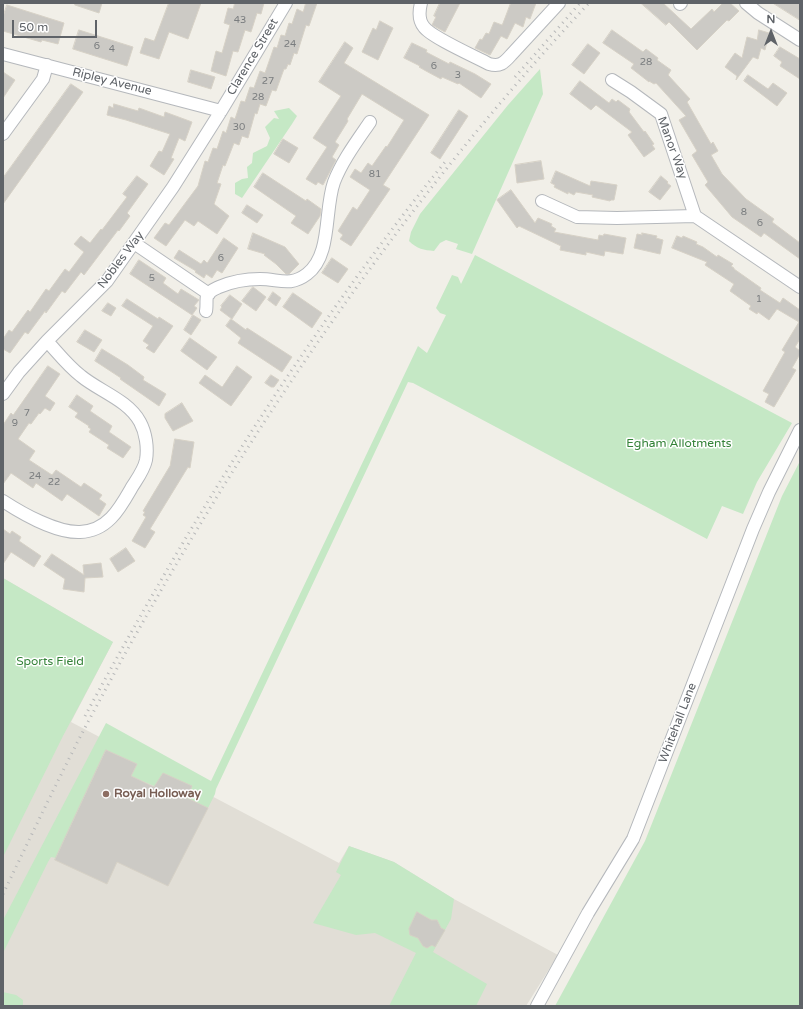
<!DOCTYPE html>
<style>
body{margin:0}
#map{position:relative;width:803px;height:1009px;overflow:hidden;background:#f1efe8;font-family:"Varela Round",sans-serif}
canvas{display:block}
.frame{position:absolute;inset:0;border:4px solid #5f6368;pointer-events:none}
.north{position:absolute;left:751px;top:12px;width:40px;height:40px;-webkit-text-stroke:3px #fff;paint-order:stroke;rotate:0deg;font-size:11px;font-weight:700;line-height:16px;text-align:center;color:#5f6368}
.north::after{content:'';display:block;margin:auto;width:14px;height:18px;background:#5f6368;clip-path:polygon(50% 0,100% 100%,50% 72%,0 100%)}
.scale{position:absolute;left:12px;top:20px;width:85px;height:18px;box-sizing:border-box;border:2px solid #5f6368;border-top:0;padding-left:5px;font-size:12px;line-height:14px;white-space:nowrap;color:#5f6368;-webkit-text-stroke:3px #fff;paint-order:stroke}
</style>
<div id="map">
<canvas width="803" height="1009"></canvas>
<div class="frame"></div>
<div class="north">N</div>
<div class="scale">50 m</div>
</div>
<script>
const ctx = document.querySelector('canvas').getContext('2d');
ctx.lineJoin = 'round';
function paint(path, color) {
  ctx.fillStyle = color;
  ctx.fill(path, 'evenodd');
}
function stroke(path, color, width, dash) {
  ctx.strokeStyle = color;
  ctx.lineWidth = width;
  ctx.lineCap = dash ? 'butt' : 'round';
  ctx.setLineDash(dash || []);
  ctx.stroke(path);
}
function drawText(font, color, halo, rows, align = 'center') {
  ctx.font = font + ' "Varela Round",sans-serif';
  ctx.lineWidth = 3;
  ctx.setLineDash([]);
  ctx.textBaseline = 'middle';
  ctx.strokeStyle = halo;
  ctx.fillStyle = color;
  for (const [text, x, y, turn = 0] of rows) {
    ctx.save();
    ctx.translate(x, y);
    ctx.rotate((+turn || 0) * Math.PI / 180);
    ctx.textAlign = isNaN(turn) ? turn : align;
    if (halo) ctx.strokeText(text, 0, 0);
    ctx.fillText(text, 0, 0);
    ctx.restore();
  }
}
const education = new Path2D(`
 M3,578l110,64 -42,80 268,141 10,-17 45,16 60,37 104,56 -32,51h-523z`);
const green = new Path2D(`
 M540,69l3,25 -71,160 -16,-5 2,-5 -12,-4 -6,3 -6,8c-10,-1 -17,-2 -25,-10l2,-9 9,-18 88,-109z
 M289,108l8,8 -5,8 -50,74 -7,-4v-11l7,-4 6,-1 -1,-11 5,-4 1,-10 14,-7 3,-8 -5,-11 9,-9 5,1 -5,-8z
 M475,255l317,168 -35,59 -14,32 -21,-8 -15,33 -294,-156 -5,-1 -192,407 -1,5 -7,14c-25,-12 -51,-20 -77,-32l6,-12 -31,-14 -50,108 -5,-1 -3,5 -45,91v-33l103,-197 105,58 207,-435 9,7 19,-38 -6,-2 -4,-5 16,-33 6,2 3,7z
 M800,461v545h-245l90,-165 137,-345z
 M3,578l110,64 -50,94 -60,121z
 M349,846l45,16 60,37 -3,20 -18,33 54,32 -11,22h-87l27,-53 -41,-20 -19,2 -43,-12 28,-48 -5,-3z
 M3,992l13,3 7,5v6h-20z`);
const building = new Path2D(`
 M75,3h27l-3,10 -24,-8z
 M169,3h32l-13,36 -19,-7 -10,27 -19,-6 5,-15 9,3z
 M235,3h29l-3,11 -4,-1 -6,19 -6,-2 -7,22 -5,-1 -7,25 -15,-5 5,-20 6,2 8,-28 -6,-2 4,-15 5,1z
 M306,3h11l-8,23 -3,-1 -9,29 -3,-1 -4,12 -2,-1 -2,5h-2l-8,22 -4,-1 -6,16 -6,-2 -3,10 -2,-1 -7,25 -6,-2 -3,9 -5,-2 -9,23 -2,-1 -6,18 4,1 -7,20 15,12 -12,18 -19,-13 -4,5 -9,-6 -19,26 -12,-8 11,-15 4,2 29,-39 7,-25 3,1 5,-14 4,1 6,-18 3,2 5,-16 4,2 6,-18 4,1 5,-15 4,1 6,-17 5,2 9,-26 3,1 4,-13 4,1 4,-13 3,1 5,-15 6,3z
 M440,3h20l-15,29 -13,-7 4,-8 -2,-1z
 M511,3h25l-6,16 -4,-2 -3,10 -8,-4 -8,16 -6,-3 -11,19 -15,-7 5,-9 2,1 4,-7 3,1 5,-12 8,3z
 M641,3h22l28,26 21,-20 2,3 9,-9h7l9,8 -10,10 -2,-1 -30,30 -28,-28 -3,3z
 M773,3h27v17z
 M7,5l57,18 -6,21 -16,-4 -1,2 -38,-11v-14z
 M380,21l13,7 -15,32 -16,-8 11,-24 3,2z
 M79,30l54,17 -6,19 -54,-17z
 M612,30l31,22 3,-3 12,9 -1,2 14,10 -3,5 22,24 -3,3 24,42 2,-2 5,9 -7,4 11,19 24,25 28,20 -2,3 28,21v16l-36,-26 -3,4 -29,-20 -27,-32 3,-3 -16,-27 5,-4 -18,-31 7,-4 -30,-33 -2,1 -5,-3v1l-18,-14 3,-4 -31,-21z
 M759,30l10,3 -4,17 -4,-2 -3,11 -5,-2 -17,23 1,-4 -12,-9 10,-14 7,5 5,-21 10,3z
 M345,42l8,6 -9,15 85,52 -46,70 7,4 -39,57 -11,-7 3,-4 -5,-4 15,-24 4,3 13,-20 -20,-13 5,-8 6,4 7,-10 4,3 14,-20 1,1 17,-27 -42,-26 -15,25 1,2 -13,21 4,3 -7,12 4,3 -13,25 -5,-3 -2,3 -10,-6 21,-32 -14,-9 28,-42 -22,-14z
 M412,43l15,7 -1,2 23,12 1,-2 25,12 16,10 -10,14 -22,-15 -1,1 -16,-7 -1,2 -15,-8 -7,-4 1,-1 -16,-8z
 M588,44l12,9 -16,21 -12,-9z
 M780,47l20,12v20l-20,-13 2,-4 -8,-6z
 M191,70l24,7 -4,12 -23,-7z
 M3,72l12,8 -12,18z
 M748,75l20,14 5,-6 14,10 -10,13 -33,-25z
 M580,81l29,22 3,-4 4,3 2,-2 12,9 -1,3 15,20 1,-1 9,13 -2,1 3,4 -11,8 -16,-22 4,-3 -36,-27 -5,5 -21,-16z
 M71,84l12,8 -80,112v-26z
 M114,104l24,7 1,-3 25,9 1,-5 27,10 -7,19 -6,-3 -8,20 3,1 -10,16 -14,-9 9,-15 3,1 8,-18 -44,-14 -19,-5 2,-9 4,2z
 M459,110l9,6 -28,43 -9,-6z
 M283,139l15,9 -9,15 -15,-9z
 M541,161l3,18 -27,4 -2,-18z
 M556,171l34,15 1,-5 26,4 -3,15h-3l-1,1 -18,-4 1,-2 -17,-3 -2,3 -6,-3v2l-14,-7 1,-2 -4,-2z
 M263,173l43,28 1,-2 14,10 -1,7 -12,18 -17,-11 5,-7 -42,-29z
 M137,176l11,8 -21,29 3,3 -11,15 -1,-1 -34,45 -3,-3 -16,21 -3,-2 -16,22 -1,-2 -17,23 -3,-2 -15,21 -7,-4v-10l6,-9 3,2 16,-22 2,2 16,-23 3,2 16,-22 4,3 15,-20 -10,-8 7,-8 9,7 11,-14 1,1 25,-33 -4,-3z
 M661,176l7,6 -1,1 4,3 -11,14 -11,-8z
 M511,190l24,33 3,-5 14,6 -1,2 5,3 -2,3 44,8 1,-5 4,1 1,-2 22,4 -3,16 -18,-3 -1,5 -18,-4v3l-26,-5 1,-4 -42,-20 -2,2 -20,-28z
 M247,205l16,10 -6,8 -15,-10z
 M253,233l32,14 14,17 -10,10h-3l-10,-10 -12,-9 1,-1 -17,-5z
 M642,233l15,3 -1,2 7,2 -3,14 -26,-6 3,-14 5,1z
 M677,236l5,2 1,-2 14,6 -1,2 7,3 14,10 1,-2 15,9 -2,2 3,2v1l27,19 -1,2 20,13 3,-5 17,12v29l-5,8 5,4v3l-8,14 4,2 -22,37 -9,-5 4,-8 -6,-3 22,-39 -3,-2 17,-28 -22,-13 -8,11 -11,-8 -1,2 -8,-5 2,-3 -21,-15 4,-7 -29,-19 2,-3 -35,-14z
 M224,238l14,10 -16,25 -5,-3 -5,8 -6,-4 -2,4 -9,-6 1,-1 -22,-13 5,-8 22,14 3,-4 3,3z
 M332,258l16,11 -10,14 -16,-10z
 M139,260l27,18 -3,5 15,11 3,-5 18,11 -5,6 3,2 -5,7 -62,-41z
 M253,287l13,10 -10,14 -14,-10z
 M273,292l8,6 -5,8 -8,-6z
 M293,293l29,20 -10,15 -29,-21z
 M230,295l12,9 -10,15 -12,-9 2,-3 -1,-1z
 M127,299l31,20 1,-2 14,9 -19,27 -8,-5 3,-3 -6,-4 10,-15 -31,-20z
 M108,303l8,5 -5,8 -9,-5z
 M193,315l8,5 -10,15 -7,-5z
 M231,319l15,11 1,-2 45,29 -10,15 -44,-29 3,-5 -15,-12z
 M85,330l17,10 -8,12 -17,-10z
 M190,338l27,19 -10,13 -26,-19z
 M102,349l26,16 16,12 -1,3 23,14 -7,12 -39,-27 1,-1 -26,-17z
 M48,366l12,8 -15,22 10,7 -5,8 -5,-3 -5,6 -1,-1 -8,11 -2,-1 -11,16 17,12 -6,9 23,15 4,-5 25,17 3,-4 18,12 -3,4 7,5 -7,12 -32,-22 -5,7 -26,-18 -3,5 -22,-15 -8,11v-59l8,-12 2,2z
 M237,366l15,11 -21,29 -32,-23 6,-8 17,12z
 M271,375l8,5 -5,7h-3l-6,-4z
 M77,395l16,11 -3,5 22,15 -3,6 22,15 -8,11 -16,-10 2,-3 -20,-13 2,-3 -3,-2 1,-1 -14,-9 3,-4 -9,-6z
 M182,403l11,18 -20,10 -8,-13v-4z
 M175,439l19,3 -4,26 -2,-1 -38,62 5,3 -10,16 -13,-7 14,-24 -3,-2 2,-3 -2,-1 27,-45z
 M3,529l7,5 2,-3 9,6 -2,4 22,15 -7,11 -23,-15 -8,12z
 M126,548l9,13 -17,11 -8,-13z
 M52,554l32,21 -1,-10 18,-2 2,14 -18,1 -1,14 -21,-3 2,-10 -21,-14z
 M106,750l31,14 -6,12 23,11 9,-14 29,13 -5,12 21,10 -40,78 -51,-24 -10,22 -52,-24z
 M417,912l14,8h6l4,8 4,2 -10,17 -3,-2 -5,3 -4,-2 -5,-8 -8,-3 -1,-6z`);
const minor = new Path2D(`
 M421,3c-2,8 -3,17 3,24 7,10 52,30 65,37 11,3 15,-1 22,-9l48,-52
 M746,3l12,10 42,27
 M680,4l1,-1
 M3,54l218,57
 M612,80l19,12 30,22 34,102 105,71
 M3,134l40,-55 4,-14
 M542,201l35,16 40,1 78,-2
 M134,243l75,51
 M206,311c1,-4 0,-11 1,-15 2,-5 8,-7 12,-9 14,-6 27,-8 41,-8 19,0 30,8 47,-5 25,-19 17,-64 27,-92 8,-21 23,-41 36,-60
 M3,394l16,-22 28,-31 60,-60 66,-94 48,-76 65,-108
 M3,501c20,13 54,32 77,31 28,-1 40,-24 52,-45 5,-8 12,-17 14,-27 2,-12 0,-27 -6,-38 -12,-22 -41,-31 -59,-46 -13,-10 -23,-23 -34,-35
 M537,1006l51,-93 45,-74 120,-310 16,-37 31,-62`);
const rail = new Path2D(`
 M515,77l65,-74
 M85,716c105,-194 221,-383 360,-554
 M3,894c25,-52 50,-104 76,-155 139,-264 306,-517 510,-736`);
const markers = [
 [106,794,4,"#8d6e63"]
];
const numberNames = [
 ["43",240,20],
 ["24",290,44],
 ["6",97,46],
 ["4",112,49],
 ["28",646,62],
 ["6",434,66],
 ["3",458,75],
 ["27",268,81],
 ["28",258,97],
 ["30",239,127],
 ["81",375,174],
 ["8",744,212],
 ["6",760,223],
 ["6",221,258],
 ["5",152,278],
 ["1",759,299],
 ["7",27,413],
 ["9",15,423],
 ["24",35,476],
 ["22",54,482]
];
const streetNames = [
 ["Clarence Street",253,57,-59],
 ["Ripley Avenue",112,82,14],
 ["Manor Way",672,148,70],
 ["Nobles Way",121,260,-53],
 ["Whitehall Lane",678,723,-69]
];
const parkNames = [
 ["Egham Allotments",679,444],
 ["Sports Field",50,662]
];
const educationNames = [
 ["Royal Holloway",114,794]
];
paint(education, '#e1ded6');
paint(green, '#c5e8c5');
paint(building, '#cccac5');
stroke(building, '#d6d1c6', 1);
stroke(minor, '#b5b8bc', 14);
stroke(minor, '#fff', 12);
stroke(rail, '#b6b7b8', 3, [1, 5]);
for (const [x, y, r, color] of markers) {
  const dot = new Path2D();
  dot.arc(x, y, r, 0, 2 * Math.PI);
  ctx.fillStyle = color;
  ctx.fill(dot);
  stroke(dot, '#fff', 1.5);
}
drawText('10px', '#7a7d7f', null, numberNames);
drawText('12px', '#5f6368', '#fff', streetNames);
drawText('12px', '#348238', '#fff', parkNames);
drawText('bold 12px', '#785e54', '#fff', educationNames, 'left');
</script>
